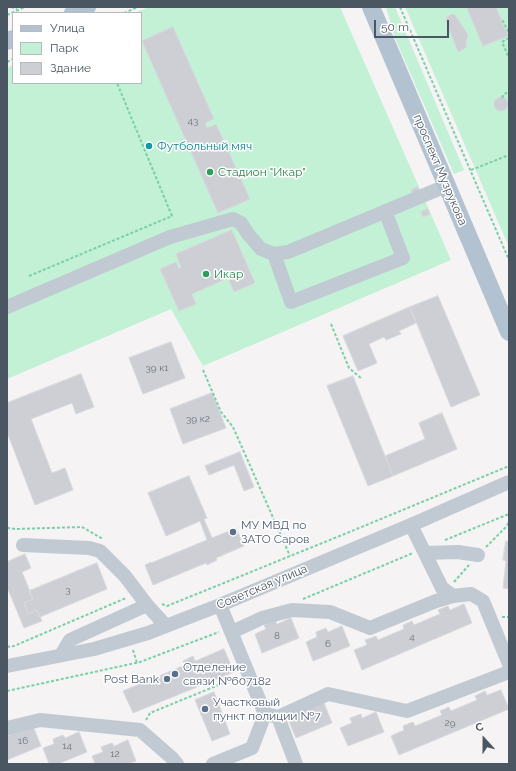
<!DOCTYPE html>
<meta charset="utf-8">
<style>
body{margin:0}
#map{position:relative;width:516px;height:771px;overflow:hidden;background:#f5f3f3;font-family:Raleway,sans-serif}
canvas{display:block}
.frame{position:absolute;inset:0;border:8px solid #4a5661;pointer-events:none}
.legend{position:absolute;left:12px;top:12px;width:130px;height:72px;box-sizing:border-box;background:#fff;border:1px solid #b7bbc0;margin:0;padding:5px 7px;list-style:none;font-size:12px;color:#4a5661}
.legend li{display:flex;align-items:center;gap:8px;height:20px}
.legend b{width:20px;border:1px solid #b7bbc0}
.north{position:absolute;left:464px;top:719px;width:40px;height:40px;-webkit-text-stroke:3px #fff;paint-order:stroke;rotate:339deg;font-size:11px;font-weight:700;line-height:16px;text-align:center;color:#4a5661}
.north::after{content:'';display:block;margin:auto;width:14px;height:18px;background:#4a5661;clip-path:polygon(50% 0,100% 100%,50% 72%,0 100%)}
.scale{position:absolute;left:374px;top:20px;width:75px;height:18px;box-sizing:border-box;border:2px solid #4a5661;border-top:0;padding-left:5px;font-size:12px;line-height:14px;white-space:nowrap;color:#4a5661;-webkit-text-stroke:3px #fff;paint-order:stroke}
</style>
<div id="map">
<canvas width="516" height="771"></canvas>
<div class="frame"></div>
<ul class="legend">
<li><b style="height:5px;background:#b3c2d1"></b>Улица</li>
<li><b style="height:11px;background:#c3f1d5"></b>Парк</li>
<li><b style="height:11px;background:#cdcfd5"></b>Здание</li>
</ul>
<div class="north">С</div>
<div class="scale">50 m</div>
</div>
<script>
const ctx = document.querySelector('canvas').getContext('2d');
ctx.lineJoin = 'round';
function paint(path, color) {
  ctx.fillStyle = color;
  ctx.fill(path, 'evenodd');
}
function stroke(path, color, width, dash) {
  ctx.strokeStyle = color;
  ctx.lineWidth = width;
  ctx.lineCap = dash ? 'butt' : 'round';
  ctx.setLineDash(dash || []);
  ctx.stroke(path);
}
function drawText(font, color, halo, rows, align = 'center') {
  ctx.font = font + ' Raleway,sans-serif';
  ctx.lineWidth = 3;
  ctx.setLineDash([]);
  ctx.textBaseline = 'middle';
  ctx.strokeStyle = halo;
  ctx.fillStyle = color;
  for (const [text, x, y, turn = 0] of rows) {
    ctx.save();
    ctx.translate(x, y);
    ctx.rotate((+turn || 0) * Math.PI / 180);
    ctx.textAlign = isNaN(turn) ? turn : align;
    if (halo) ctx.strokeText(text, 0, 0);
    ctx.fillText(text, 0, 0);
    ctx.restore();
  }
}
const green = new Path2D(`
 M149,7h191l111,253 -248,106 -32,-57 -164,70v-311l6,-3v18h128v-70h-6z
 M386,7h9l69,163 -10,4 -59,-136z
 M405,7h104v240z`);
const building = new Path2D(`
 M467,7h29l12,29 -25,10z
 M453,14l3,2 12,19 -2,6 1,6 -9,5 -12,-31 1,-4z
 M173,27l41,92 -9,4 2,5 9,-4 34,75 -32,14 -76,-172z
 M494 104a7 7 0 1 1 14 0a7 7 0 1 1-14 0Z
 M418,187l2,5 -7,3 -2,-5z
 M428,209l2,5 -7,3 -2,-5z
 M232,230l23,53 -21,9 -6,-14 -36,16 4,10 -17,7 -19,-42 16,-7 3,7 2,-1 -5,-14z
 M438,296l42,99 -29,12 -41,-100z
 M410,307l6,16 -17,8 2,3 -15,6 -2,-3 -15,7 8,19 -19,8 -15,-35z
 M171,342l14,36 -42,16 -14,-36z
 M81,374l13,33 -18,7 -4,-11 -41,16 21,54 13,-5 8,22 -38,15 -28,-73v-29z
 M353,376l40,100 -25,10 -41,-100z
 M212,393l14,35 -43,16 -13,-35z
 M442,413l15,36 -64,27 -8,-20 40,-17 -6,-16z
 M240,452l14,35 -10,4 -10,-26 -25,10 -4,-9z
 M189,476l18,42 -3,1 8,19 24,-10 8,18 -28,12 1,2 -10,5 -1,-2 -53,22 -8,-20 6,-3v1l56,-23 -7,-19 -34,15 -18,-43z
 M506,541l3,1v47l-6,-1 3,-27 -3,-1z
 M25,554l6,14 -9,4 11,27 -9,4 4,11 9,-4 5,11 -18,7 -17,-41v-25z
 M97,563l10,26 -67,28 -3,-7 -9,4 -4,-11 9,-4 -4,-8z
 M464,604l8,19 -110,47 -8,-20 13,-5 -2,-5 11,-4 2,4 26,-11 -1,-4 9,-4 2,4 26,-11 -2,-4 10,-4 2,4z
 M291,618l8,20 -37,15 -7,-19 11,-5 -2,-4 11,-5 2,4z
 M342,626l8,20 -37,15 -7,-19 11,-5 -1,-5 10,-4 2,4z
 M224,649l10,23 -101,41 -10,-22 62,-26 -2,-4 10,-5 2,5z
 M501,690l8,19 -110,46 -8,-19 13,-6 -1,-4 10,-4 2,4 27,-11 -2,-4 9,-4 2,4 26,-11 -2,-4 10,-5 2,4z
 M214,692l16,42 -18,7 -17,-41z
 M324,703l8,20 -36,15 -8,-19z
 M376,712l8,20 -36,14 -8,-18 12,-5 -2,-5 11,-4 1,4z
 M33,726l8,20 -34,14v-23l2,-1 -2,-4z
 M79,732l8,20 -29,12h-9l-6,-16 11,-4 -1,-5 10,-4 2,3z
 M128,740l8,21 -9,3h-32l-3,-8 11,-4 -2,-5 11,-4 2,3z`);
const path = new Path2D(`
 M11,7l6,2
 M400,7l109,253
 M124,13l14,-6
 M7,15l18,-8
 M502,21h1l6,12
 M509,38l-7,4 7,16
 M7,62l6,-3
 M502,98l2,-4 5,-2
 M471,170l38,-15
 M29,276l143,-60 -55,-133
 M331,324l18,44 13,11
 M203,370l18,42 12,15 57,129
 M7,528l9,1 66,-2 21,12
 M445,540l64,-26
 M486,547l20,-20 3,-5
 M454,582l15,-17
 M303,599l110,-46
 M162,604l5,2 180,-73 162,-67
 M502,617h7
 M7,647l7,-1 112,-48
 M133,650l4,13
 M7,691l133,-29 79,-30
 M146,720l4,-7 88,-36`);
const minor = new Path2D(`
 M274,254l17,48 112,-44 -18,-47
 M7,307l163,-70 63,-18 8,4 7,11 13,15 13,5 14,-2 158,-66
 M411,525l31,63 11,8 18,-2 12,7 26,63
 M23,545l66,3 11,3 25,25 22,29 19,21
 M425,553l33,-1 20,3
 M220,605l45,109
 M232,632l30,-14 30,-8 38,2 40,16 66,-27 17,-5
 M61,655l9,-15 77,-35
 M7,666l87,-17 54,-16 72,-28 191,-80 98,-43
 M270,715l8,2 18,47
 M278,717l50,-23 79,17 102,-39
 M7,728l33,-8 100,10 32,28 5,6
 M213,764l39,-16 13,-34`);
const major = new Path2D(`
 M371,7l138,325
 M73,13l14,-6
 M7,41l6,-2`);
const markers = [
 [149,146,4,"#0f9aa8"],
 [210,172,4,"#2e9e5b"],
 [206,274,4,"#2e9e5b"],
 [233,532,4,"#5c6f8a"],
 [175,674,4,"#5c6f8a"],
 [167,679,4,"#5c6f8a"],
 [205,709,4,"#5c6f8a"]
];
const numberNames = [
 ["43",193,121],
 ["39 к1",157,368],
 ["39 к2",198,419],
 ["3",68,590],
 ["8",277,636],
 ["4",412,637],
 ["6",328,644],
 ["29",450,723],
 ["16",23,741],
 ["14",67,746],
 ["12",115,754]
];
const cultureNames = [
 ["Футбольный мяч",157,146]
];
const streetNames = [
 ["проспект Музрукова",440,170,67],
 ["Советская улица",262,587,-23]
];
const leisureNames = [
 ["Стадион \"Икар\"",218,172],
 ["Икар",214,274]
];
const serviceNames = [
 ["МУ МВД по",241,525],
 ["ЗАТО Саров",241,539],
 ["Отделение",183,667],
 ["связи №607182",183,681],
 ["Post Bank",159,679,"right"],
 ["Участковый",213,702],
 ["пункт полиции №7",213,716]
];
paint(green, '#c3f1d5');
paint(building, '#cdcfd5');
stroke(building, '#d7d9de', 1);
stroke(path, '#7ad0a6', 2, [3, 2]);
stroke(minor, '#c1cad2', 14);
stroke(major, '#b3c2d1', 18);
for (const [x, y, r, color] of markers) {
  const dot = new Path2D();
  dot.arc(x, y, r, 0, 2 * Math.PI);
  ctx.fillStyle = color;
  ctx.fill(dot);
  stroke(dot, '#fff', 1.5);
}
drawText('10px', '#6b747e', null, numberNames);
drawText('12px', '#0d838f', '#fff', cultureNames, 'left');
drawText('12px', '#4a5661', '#fff', streetNames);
drawText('12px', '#27864d', '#fff', leisureNames, 'left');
drawText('12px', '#4e5e75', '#fff', serviceNames, 'left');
</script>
